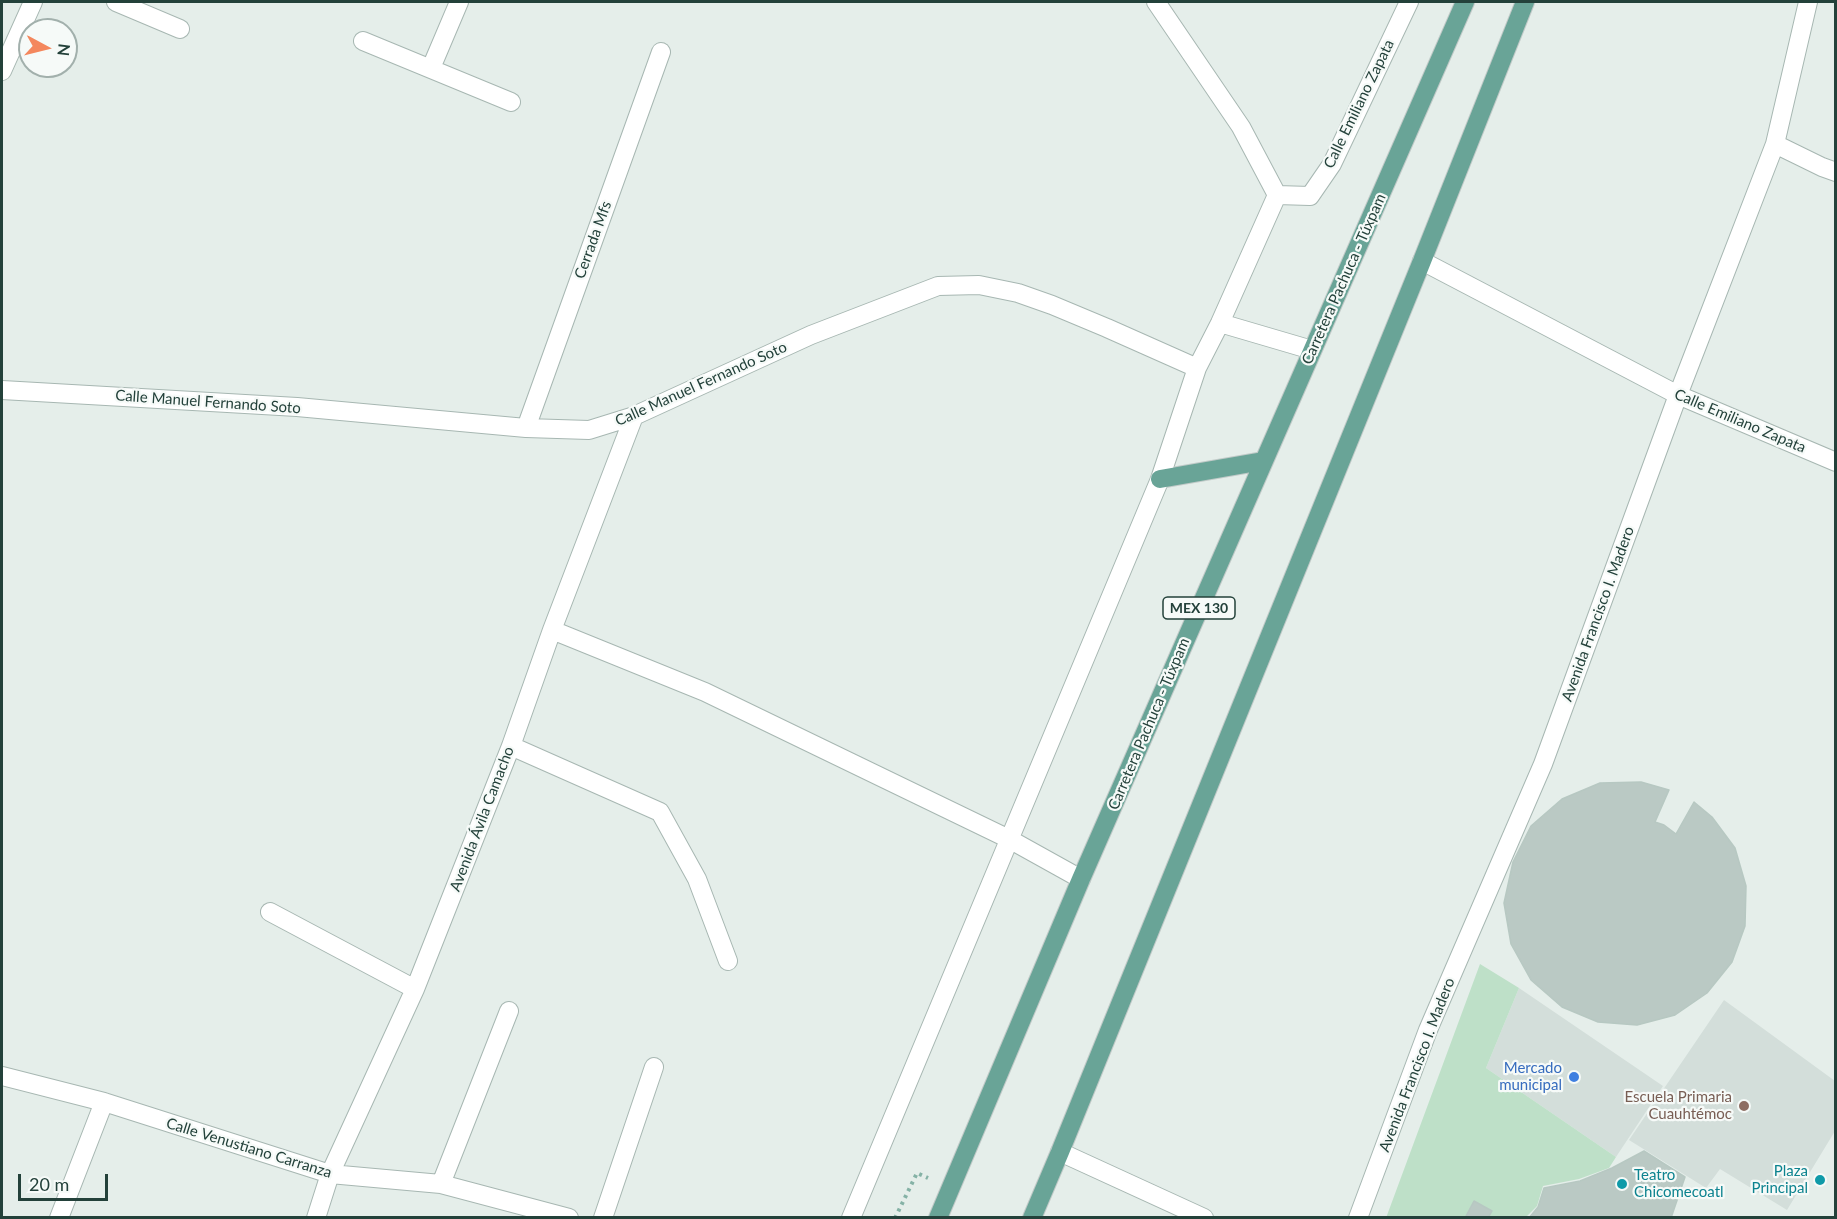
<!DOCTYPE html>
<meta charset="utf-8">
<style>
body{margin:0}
#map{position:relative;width:1837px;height:1219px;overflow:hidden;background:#e5eeea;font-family:Lato,sans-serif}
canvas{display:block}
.frame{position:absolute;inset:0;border:3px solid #23413a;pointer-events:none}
.north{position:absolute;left:18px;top:18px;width:60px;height:60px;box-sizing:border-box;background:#f6faf8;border:2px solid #a2b0ac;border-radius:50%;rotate:97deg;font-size:16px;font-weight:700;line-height:24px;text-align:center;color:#23413a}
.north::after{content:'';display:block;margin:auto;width:21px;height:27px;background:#f4875d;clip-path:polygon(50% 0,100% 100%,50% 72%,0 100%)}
.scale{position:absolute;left:18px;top:1174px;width:90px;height:27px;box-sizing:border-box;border:3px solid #23413a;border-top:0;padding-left:8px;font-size:18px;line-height:21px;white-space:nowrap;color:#23413a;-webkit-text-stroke:4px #f6faf8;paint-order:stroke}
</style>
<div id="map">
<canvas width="1837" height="1219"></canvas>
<div class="frame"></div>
<div class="north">N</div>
<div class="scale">20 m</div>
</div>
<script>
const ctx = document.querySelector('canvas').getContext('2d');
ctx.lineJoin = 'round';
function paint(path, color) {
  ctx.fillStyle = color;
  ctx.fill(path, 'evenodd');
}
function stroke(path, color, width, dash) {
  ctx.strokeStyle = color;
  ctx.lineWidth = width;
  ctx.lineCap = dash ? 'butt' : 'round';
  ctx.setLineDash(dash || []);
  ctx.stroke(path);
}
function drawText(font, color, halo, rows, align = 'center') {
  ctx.font = font + ' Lato,sans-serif';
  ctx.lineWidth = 4.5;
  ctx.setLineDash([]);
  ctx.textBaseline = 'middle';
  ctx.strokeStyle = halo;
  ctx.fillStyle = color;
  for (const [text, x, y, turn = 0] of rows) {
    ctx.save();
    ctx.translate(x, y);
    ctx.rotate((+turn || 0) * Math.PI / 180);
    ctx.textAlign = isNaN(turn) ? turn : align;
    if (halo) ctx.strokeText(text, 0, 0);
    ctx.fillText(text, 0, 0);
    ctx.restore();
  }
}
const built = new Path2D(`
 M1519,988l144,98 -47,71 -130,-89z
 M1724,1000l111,81v50l-48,79 -67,-41 -14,19 -77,-48z`);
const green = new Path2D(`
 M1480,964l39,24 -33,80 130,89 -7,11 -30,11 -36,7 -6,20 -11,11 -140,1z`);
const building = new Path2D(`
 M1641,782l28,8 -14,32 9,3 12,9 18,-32 18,15 23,31 11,38 -1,40 -13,36 -25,31 -32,22 -38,10 -39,-3 -36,-15 -31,-27 -20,-36 -7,-41 9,-41 18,-36 31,-27 38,-16z
 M1644,1151l41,26 -14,41h-142l9,-11 6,-19 36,-7 32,-13z
 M1474,1201l18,10 -4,7h-23z`);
const path = new Path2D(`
 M895,1218l22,-45 11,5`);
const minor = new Path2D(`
 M116,2l64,27
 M1156,2l85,125 36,68
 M363,41l148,61
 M431,68l28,-66
 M2,71l31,-69
 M1775,144l47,23 14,5
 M1277,195l33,1 22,-32 77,-162
 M1422,261l256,134 158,67
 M1220,323l92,27
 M2,390l295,17 229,21 63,2 45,-14 177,-81 127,-49 41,-1 39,8 34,12 55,23 90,40
 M526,428l135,-376
 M552,630l153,62 304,147 72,40
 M511,746l149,66 37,67 31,82
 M270,912l145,77
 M2,1076l102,26 226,72 111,10 128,34
 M1060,1152l144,66
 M441,1184l68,-173
 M59,1218l45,-116
 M316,1218l14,-44 85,-185 96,-243 41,-116 82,-214
 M603,1218l51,-151
 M851,1218l309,-739 37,-111 23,-45 57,-128
 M1358,1218l70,-188 115,-266 135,-369 97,-251 33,-142`);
const primary = new Path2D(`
 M1160,479l103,-18
 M938,1218l143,-339 384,-877
 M1032,1218l28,-66 362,-891 103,-259`);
const markers = [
 [1574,1077,6,"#3f7fe0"],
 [1744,1106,6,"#8d6e63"],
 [1820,1180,6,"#0f9aa8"],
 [1622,1184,6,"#0f9aa8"]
];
const shields = [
 [1199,608,72]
];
const shieldNames = [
 ["MEX 130",1199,608]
];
const streetNames = [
 ["Calle Emiliano Zapata",1359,104,-64],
 ["Cerrada Mfs",593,240,-70],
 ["Carretera Pachuca - Túxpam",1344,279,-66],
 ["Calle Manuel Fernando Soto",701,384,-24],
 ["Calle Manuel Fernando Soto",208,402,4],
 ["Calle Emiliano Zapata",1740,421,23],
 ["Avenida Francisco I. Madero",1598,614,-70],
 ["Carretera Pachuca - Túxpam",1149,724,-67],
 ["Avenida Ávila Camacho",482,819,-69],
 ["Avenida Francisco I. Madero",1417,1065,-69],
 ["Calle Venustiano Carranza",249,1148,17]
];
const shopNames = [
 ["Mercado",1562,1068],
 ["municipal",1562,1085]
];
const educationNames = [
 ["Escuela Primaria",1732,1097],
 ["Cuauhtémoc",1732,1114]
];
const cultureNames = [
 ["Plaza",1808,1171],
 ["Principal",1808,1188],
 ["Teatro",1634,1175,"left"],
 ["Chicomecoatl",1634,1192,"left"]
];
paint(built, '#d3deda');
paint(green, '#bee0c8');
paint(building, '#bac9c4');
stroke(building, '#b7c8c2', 1.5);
stroke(minor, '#a7b7b2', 20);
stroke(primary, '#c1cac8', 20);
stroke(path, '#85b2a6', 4, [3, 4.5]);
stroke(minor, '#fff', 18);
stroke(primary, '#69a497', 18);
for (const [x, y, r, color] of markers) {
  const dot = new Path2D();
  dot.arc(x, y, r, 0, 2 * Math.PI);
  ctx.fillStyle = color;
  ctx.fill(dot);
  stroke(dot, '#f6faf8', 2);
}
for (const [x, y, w] of shields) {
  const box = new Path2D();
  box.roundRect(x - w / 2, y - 11, w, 22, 4.5);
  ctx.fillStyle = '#f6faf8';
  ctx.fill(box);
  stroke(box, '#23413a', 1.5);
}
drawText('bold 14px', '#23413a', null, shieldNames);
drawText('15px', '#23413a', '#f6faf8', streetNames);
drawText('15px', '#366cbe', '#f6faf8', shopNames, 'right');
drawText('15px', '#785e54', '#f6faf8', educationNames, 'right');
drawText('15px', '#0d838f', '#f6faf8', cultureNames, 'right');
</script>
